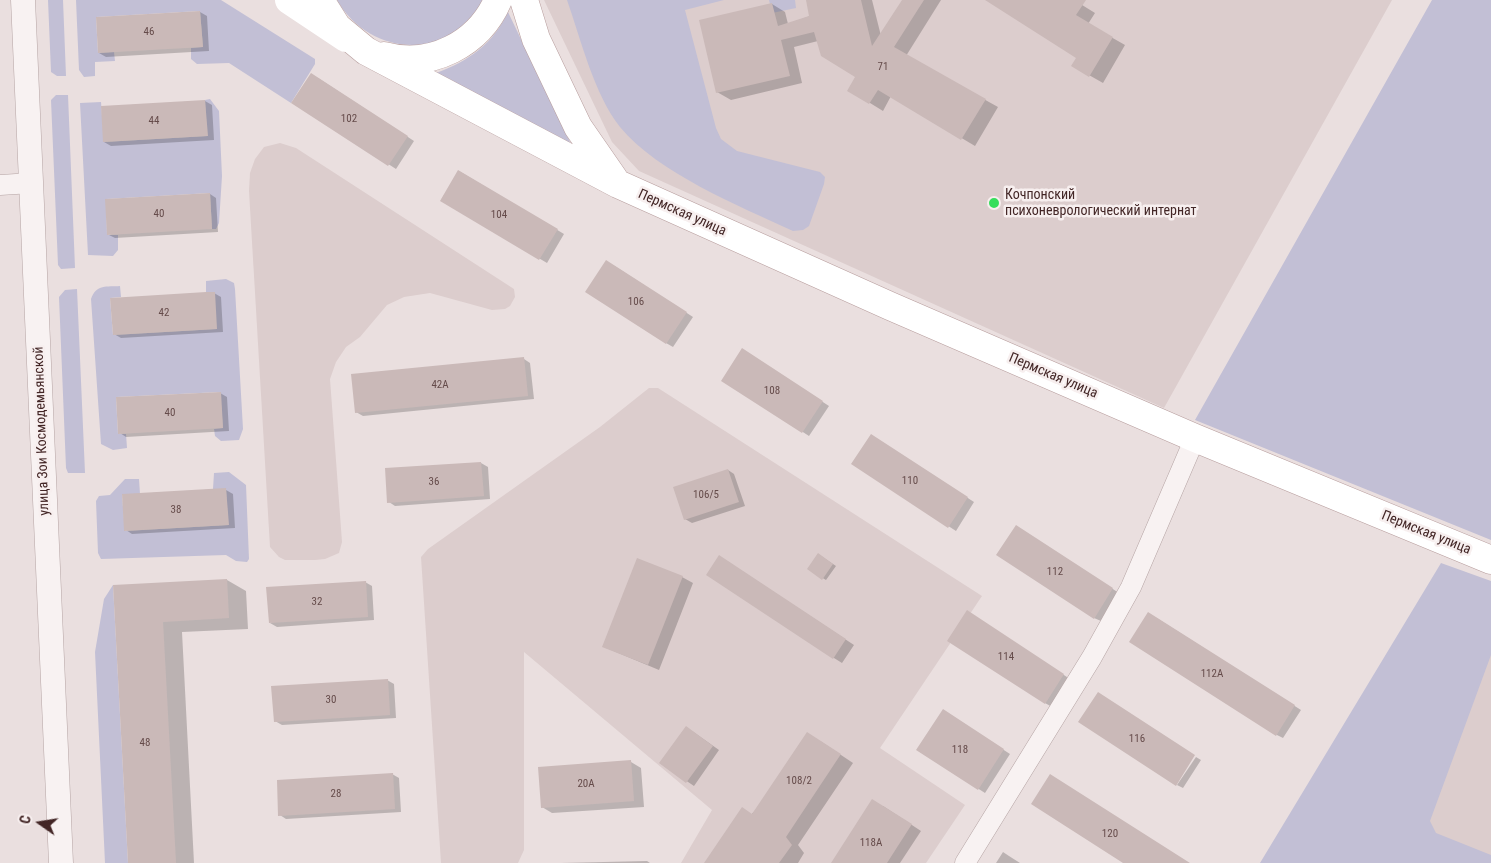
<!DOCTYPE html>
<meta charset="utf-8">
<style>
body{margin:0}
#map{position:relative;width:1491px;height:863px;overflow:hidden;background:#eadfdf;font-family:"Roboto Condensed",sans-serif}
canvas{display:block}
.north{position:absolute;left:15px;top:798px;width:50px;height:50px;-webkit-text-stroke:4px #f7efef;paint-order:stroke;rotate:283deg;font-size:14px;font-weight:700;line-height:20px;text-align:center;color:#432626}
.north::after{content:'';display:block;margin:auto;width:18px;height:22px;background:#432626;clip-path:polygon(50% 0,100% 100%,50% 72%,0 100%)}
</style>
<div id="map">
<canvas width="1491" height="863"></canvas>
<div class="north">С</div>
</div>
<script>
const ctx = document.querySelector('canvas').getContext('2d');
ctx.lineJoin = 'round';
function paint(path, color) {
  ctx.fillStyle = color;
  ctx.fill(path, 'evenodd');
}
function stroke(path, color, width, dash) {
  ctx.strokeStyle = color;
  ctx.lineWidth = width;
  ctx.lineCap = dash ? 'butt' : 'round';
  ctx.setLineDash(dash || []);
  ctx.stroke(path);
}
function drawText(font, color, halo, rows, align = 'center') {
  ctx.font = font + ' "Roboto Condensed",sans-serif';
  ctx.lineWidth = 5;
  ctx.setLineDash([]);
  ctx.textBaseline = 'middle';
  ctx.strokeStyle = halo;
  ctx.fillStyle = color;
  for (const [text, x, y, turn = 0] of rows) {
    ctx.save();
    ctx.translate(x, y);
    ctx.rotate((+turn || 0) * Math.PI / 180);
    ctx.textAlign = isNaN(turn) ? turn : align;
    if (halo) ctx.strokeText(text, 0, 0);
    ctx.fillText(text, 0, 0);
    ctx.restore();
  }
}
const built = new Path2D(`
 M544,0h848l-228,408 -525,-237 -27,-29z
 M280,143l16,5 218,141 1,8 -5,9 -5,3 -13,1 -62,-17 -26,4 -17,8 -27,32 -14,10 -10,15 -6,17 12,163 -3,11 -14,6 -10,1h-30l-6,-3 -9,-10 -21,-356 1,-18 5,-14 9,-12z
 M649,388h9l324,208 -102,152 85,57 -39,58h-245l31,-53 -188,-158v198l-6,13h-77l-20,-306 7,-8 172,-122z
 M1491,647v212l-68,-27z`);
const green = new Path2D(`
 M48,0h15l3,76h-9l-6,-4z
 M76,0h145l94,59v5l-24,39 -62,-40 -32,1 -6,-5v-11l12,-1 -3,-36 -104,6 2,36 16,-1 1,9 -20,1v14l-11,1 -5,-7z
 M337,0h146c-31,62 -113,58 -146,0z
 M567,0h157l-39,10 31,118 5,11 16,12 83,21 5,5 -1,7 -15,42 -6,4 -10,1c-54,-25 -135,-58 -173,-104 -26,-33 -39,-87 -53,-127z
 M769,0h26l1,8 -24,5z
 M1432,0h59v540l-296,-120z
 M508,12l63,132 -135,-71c33,-12 57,-29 72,-61z
 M56,95h12l7,173 -14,1 -3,-4 -7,-165z
 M210,99l9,12 3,65 -3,47 -3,6h-4l-2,-36 -104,6 1,36h11v15l-5,6 -25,-1 -8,-152 21,-1 3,40 103,-6 -2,-36z
 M226,279l8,4 1,6 8,140 -4,11 -18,1 -6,-5 -1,-7 9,-1 -3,-36 -104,5 2,37h8l1,14 -14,2 -12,-6 -10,-145c5,-15 16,-12 29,-13l1,11 -11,1 3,37 103,-6 -10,-37v-11z
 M77,289l8,184h-17l-2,-5 -7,-171 6,-7z
 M229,472l17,13 3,74 -2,3 -11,-1 -10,-6 -125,4 -3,-6 -2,-52 3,-5 11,-1 15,-16h14l1,15 -18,1 3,36 103,-6 -2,-36h-13l1,-16z
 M1441,563l50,18v74l-61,166 6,12 55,22v8h-231z
 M113,585l15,278h-23l-10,-211 9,-53z`);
const shadow = new Path2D(`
 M808,0h64l9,36 22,-36h38l-35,56 92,51 -23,39 -84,-50 -8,15 -34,-21 8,-14 -39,-35 -24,6 8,36 -71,17 -14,-8 55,-88 13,8 3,12 22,-8z
 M988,0h86l21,13 -7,11 37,21 -22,38 -30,-17 5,-9z
 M200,12l7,4 2,35 -103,6 -7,-4z
 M318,78l96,63 -18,28 -103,-66z
 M205,101l7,4 2,35 -103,6 -7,-4 -2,-35z
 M459,171l105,63 -17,29 -106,-63z
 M210,194l6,4 2,34 -103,6 -6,-3z
 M613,265l80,52 -20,30 -7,-4z
 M214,293l7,4 2,35 -102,6 -7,-4z
 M749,354l80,52 -20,30 -86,-56z
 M524,359l6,4 4,36 -171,17 -7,-4z
 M220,393l7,4 2,34 -103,6 -6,-4z
 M878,440l96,62 -18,29 -103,-67z
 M481,463l7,4 2,32 -95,7 -6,-4z
 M728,470l6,4 11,32 -53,17 -7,-4z
 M226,490l7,4 2,34 -103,6 -6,-4 -2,-34z
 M1023,531l96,62 -18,28 -7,-3z
 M818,554l18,12 -10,14 -18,-11z
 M728,562l126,83 -12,18 -8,-5z
 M682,577l11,6 -34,87 -55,-23z
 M227,580l19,11 2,38 -66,3 12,231h-65l-15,-277z
 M365,582l7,4 2,34 -97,7 -7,-4z
 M973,616l97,63 -18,28 -7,-4z
 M1155,617l146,93 -18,28 -6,-3z
 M387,680l7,4 2,34 -114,7 -7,-4z
 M950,715l60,39 -25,39 -67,-43z
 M692,731l27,19 -25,36 -34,-23z
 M820,741l33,22 -55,82 6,8 -6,10h-92z
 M1196,757l5,3 -18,28 -6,-3z
 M631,762l10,6 3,39 -92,6 -10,-6z
 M392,774l7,4 2,34 -115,7 -6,-4z
 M883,806l38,25 -21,32h-67z
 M1003,852l6,4 11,7h-24z
 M647,861l3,2h-90z`);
const building = new Path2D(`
 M806,0h55l11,46 30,-46h22l-30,47 92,52 -25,41 -83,-50 -9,14 -22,-13 8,-14 -34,-21 -7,-24 -33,8 9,36 -74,17 -17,-73 73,-17 6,23 31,-10z
 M985,0h101l-10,15 37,22 -24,40 -18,-11 5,-8z
 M200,11l3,36 -105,6 -2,-36z
 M311,73l97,63 -20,30 -97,-63z
 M205,100l3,36 -105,6 -2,-36z
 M458,170l100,59 -19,31 -99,-59z
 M210,193l2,36 -105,6 -2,-36z
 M606,260l81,52 -21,32 -81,-52z
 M206,292h9l2,37 -104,6 -3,-37z
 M742,348l81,53 -21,32 -81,-52z
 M524,357l4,39 -173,17 -4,-39z
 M221,392l2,36 -105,6 -2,-37z
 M871,434l97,63 -20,31 -97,-64z
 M481,462l3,34 -97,7 -2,-35z
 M728,469l11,33 -55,18 -11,-33z
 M226,488l3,37 -105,6 -2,-37z
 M1016,525l97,63 -19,31 -98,-64z
 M818,553l15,11 -11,16 -15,-11z
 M719,555l127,84 -13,20 -127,-84z
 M637,558l46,18 -35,89 -46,-18z
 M227,579l2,39 -66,4 13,241h-48l-15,-278z
 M366,581l2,36 -99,6 -3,-36z
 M967,610l97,64 -19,30 -98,-63z
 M1148,612l147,93 -19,31 -147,-94z
 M388,679l2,36 -116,7 -3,-36z
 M1098,692l97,63 -19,31 -98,-64z
 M943,709l61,40 -26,41 -62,-40z
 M686,726l27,20 -27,37 -27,-20z
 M807,732l34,22 -55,83 6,8 -13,18h-75l38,-56 10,7z
 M631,760l3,41 -93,7 -3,-41z
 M393,773l2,36 -117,7 -1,-36z
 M1050,774l140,89h-67l-92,-59z
 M872,799l40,25 -25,39h-56z`);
const minor = new Path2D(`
 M0,185l32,-2
 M965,863l127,-206 39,-70 64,-149`);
const tertiary = new Path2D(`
 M23,0l38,863`);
const secondary = new Path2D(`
 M289,0l57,38`);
const primary = new Path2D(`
 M320,0l17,27 29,24 252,133 272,122 305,132 296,122
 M524,0l12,39 42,88 36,52
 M384,56c47,13 95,-12 114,-56`);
const markers = [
 [994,203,6,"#35de5c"]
];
const numberNames = [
 ["46",149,32],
 ["71",883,67],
 ["102",349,119],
 ["44",154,121],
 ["40",159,214],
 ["104",499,215],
 ["106",636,302],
 ["42",164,313],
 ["42А",440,385],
 ["108",772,391],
 ["40",170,413],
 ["110",910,481],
 ["36",434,482],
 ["106/5",706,495],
 ["38",176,510],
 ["112",1055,572],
 ["32",317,602],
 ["114",1006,657],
 ["112А",1212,674],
 ["30",331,700],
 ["116",1137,739],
 ["48",145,743],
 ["118",960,750],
 ["108/2",799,781],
 ["20А",586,784],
 ["28",336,794],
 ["120",1110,834],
 ["118А",871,843]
];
const poiNames = [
 ["Кочпонский",1005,195],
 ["психоневрологический интернат",1005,211]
];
const streetNames = [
 ["Пермская улица",682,213,24],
 ["Пермская улица",1053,376,23],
 ["улица Зои Космодемьянской",42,431,-92],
 ["Пермская улица",1426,533,22]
];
paint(built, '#dccdcd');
paint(green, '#c2bfd5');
paint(shadow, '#0003');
paint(building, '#cab9b8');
stroke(minor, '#b5a4a4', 21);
stroke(tertiary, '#b5a4a4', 25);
stroke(primary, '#b79d9d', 29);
stroke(minor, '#f8f2f2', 20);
stroke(tertiary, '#f8f2f2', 24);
stroke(secondary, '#fff', 28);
stroke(primary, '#fff', 28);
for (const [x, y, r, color] of markers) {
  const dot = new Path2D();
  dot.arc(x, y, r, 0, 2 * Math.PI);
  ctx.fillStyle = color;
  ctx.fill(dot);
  stroke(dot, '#f7efef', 2);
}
drawText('11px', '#654b4a', null, numberNames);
drawText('14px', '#432626', '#f7efef', poiNames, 'left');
drawText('14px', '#432626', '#f7efef', streetNames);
</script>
